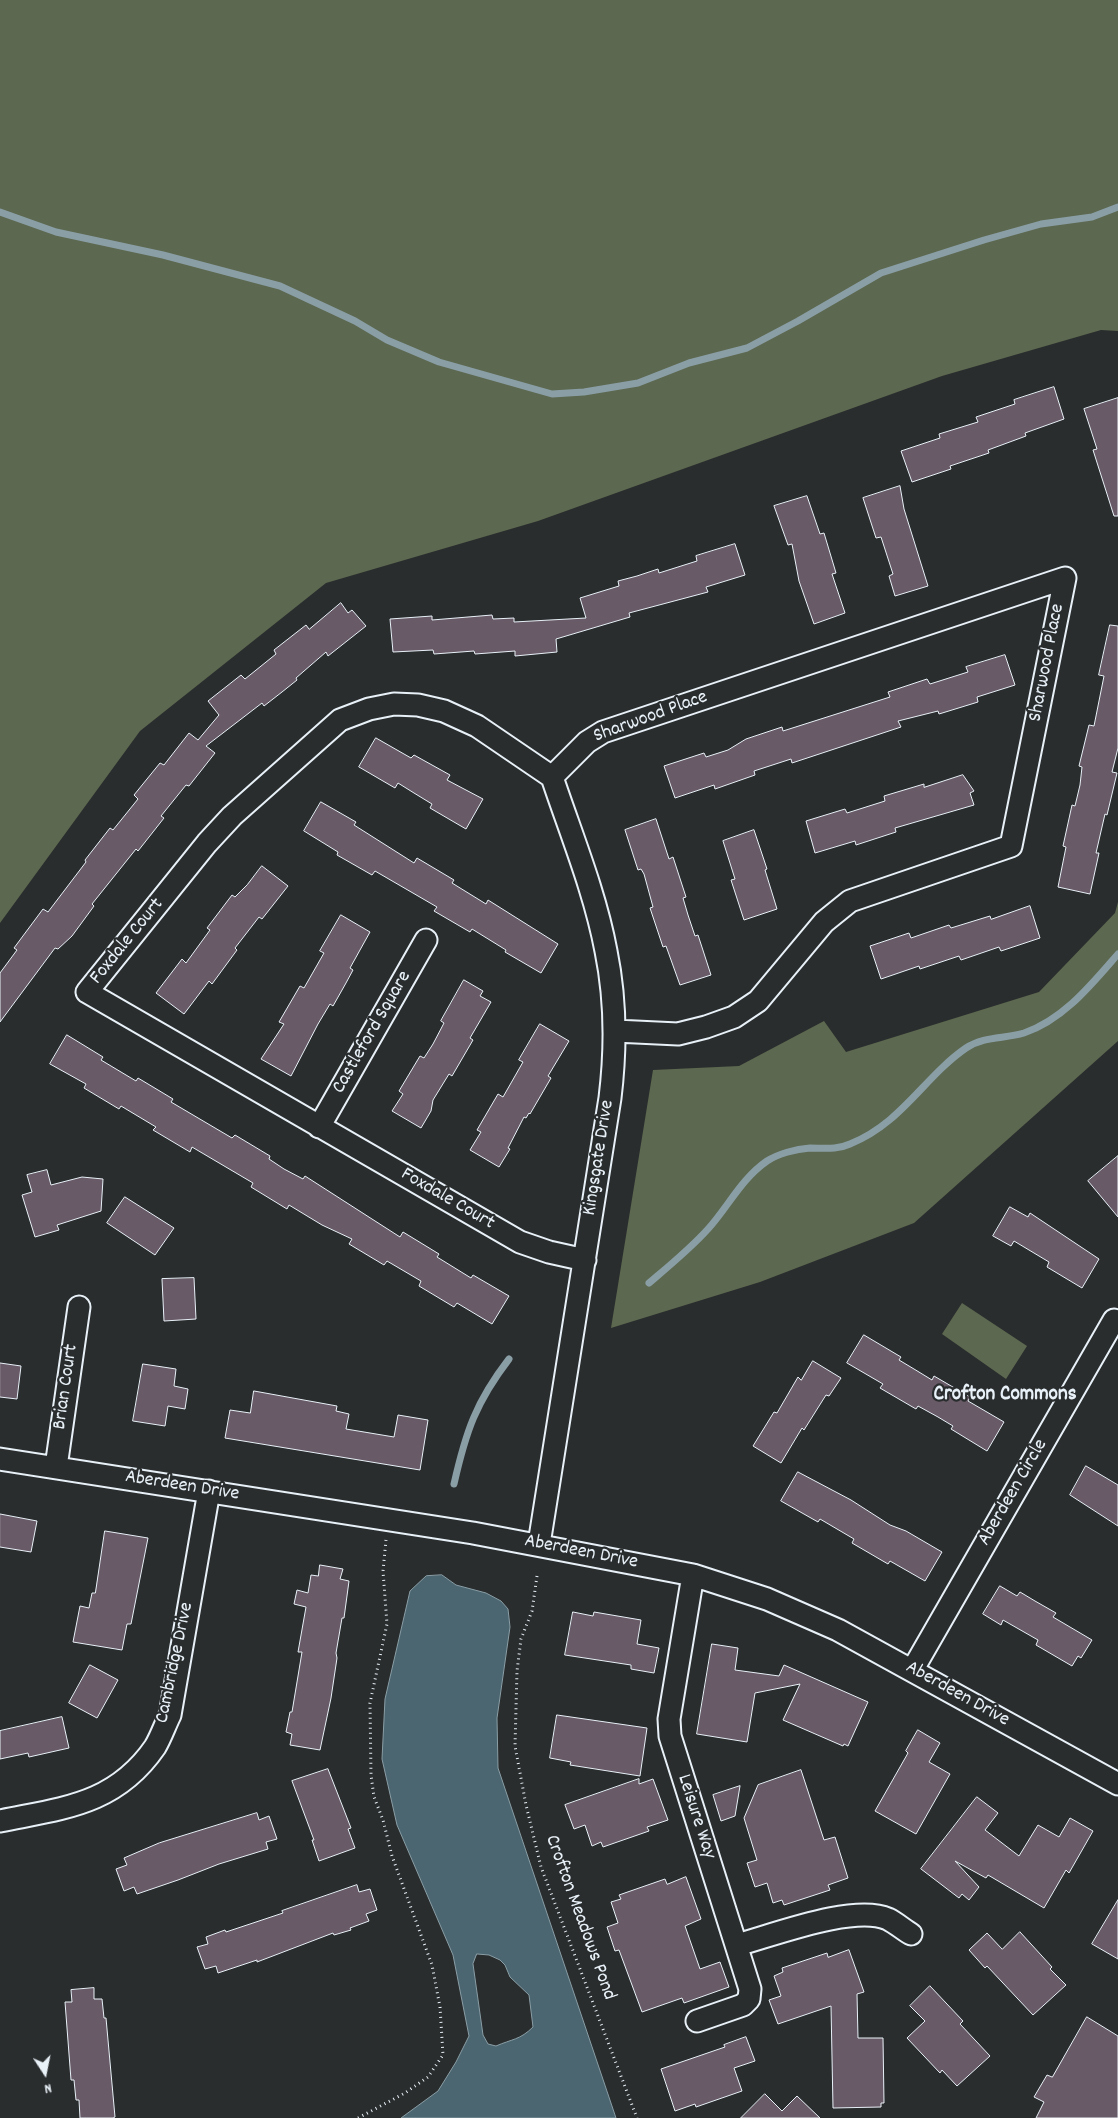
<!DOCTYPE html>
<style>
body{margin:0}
#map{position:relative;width:1118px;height:2118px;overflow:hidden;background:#2a2d2e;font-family:Dekko,sans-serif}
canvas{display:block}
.north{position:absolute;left:20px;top:2048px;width:50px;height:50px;-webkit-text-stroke:4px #2a2d2e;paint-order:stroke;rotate:169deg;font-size:14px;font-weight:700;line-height:20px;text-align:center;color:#e8f1f8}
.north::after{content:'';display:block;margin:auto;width:18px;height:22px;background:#e8f1f8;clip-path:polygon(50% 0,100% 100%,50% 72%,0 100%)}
</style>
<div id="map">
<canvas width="1118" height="2118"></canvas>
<div class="north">N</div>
</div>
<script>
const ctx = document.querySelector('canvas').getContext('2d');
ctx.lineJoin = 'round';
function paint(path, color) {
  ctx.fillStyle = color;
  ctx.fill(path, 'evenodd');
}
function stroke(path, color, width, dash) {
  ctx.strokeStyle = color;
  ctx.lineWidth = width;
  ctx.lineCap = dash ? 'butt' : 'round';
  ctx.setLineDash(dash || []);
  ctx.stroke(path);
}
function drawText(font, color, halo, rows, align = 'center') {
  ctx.font = font + ' Dekko,sans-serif';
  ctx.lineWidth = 4.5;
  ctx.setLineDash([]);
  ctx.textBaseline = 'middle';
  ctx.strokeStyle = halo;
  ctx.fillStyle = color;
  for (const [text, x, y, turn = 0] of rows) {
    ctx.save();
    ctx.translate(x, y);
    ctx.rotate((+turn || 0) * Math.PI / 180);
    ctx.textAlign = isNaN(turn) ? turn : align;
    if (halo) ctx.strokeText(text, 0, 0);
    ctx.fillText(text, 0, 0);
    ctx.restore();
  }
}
const green = new Path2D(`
 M0,0h1118v331l-17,-1 -159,46 -404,145 -212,62 -186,148 -140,192z
 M1118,902v139l-204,182 -154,59 -149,46 42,-258 86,-4 85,-45 22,31 193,-60 76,-79z
 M962,1303l65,43 -21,33 -64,-45z`);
const water = new Path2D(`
 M442,1575l14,10 30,8 15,8 7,8 2,18 -13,91 1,50 118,350h-215l37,-27 18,-29 13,-26 -16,-81 -56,-130 -15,-66 3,-60 25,-108 16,-15zM477,1954l12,1 11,5 5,5 5,12 19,18 4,32c-13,13 -21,12 -37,19l-8,-2 -5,-9 -10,-71z`);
const stream = new Path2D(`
 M0,212l56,20 107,23 117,31 75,35 32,19 52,22 113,32 32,-2 54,-9 51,-20 58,-15 51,-27 83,-48 103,-33 57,-16 51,-7 26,-10
 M649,1283c20,-17 41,-34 59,-54 20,-22 33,-50 59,-68 11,-7 28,-12 43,-13 14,0 27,2 40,-4 52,-21 74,-67 116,-96 18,-12 38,-9 58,-15 39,-13 67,-48 94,-79
 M454,1484c12,-53 22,-82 55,-125`);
const building = new Path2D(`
 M1054,387l10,32 -39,14 1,3 -38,14 1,3 -39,13 1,3 -39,13 -11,-31 39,-13 -1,-4 39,-12 -2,-5 39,-13 -1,-4z
 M1118,398v118h-4l-21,-66 4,-1 -13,-40z
 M900,486l4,23 24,77 -33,10 -6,-20 4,-2 -12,-37 -5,1 -13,-40z
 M807,496l13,38 4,-1 12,40 -4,1 13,39 -31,11 -15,-43 -7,-37 -4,1 -14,-39z
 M735,544l10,31 -39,12 2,5 -79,21 1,4 -74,22 1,13 -42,4v-5l-40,3 -1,-3 -40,3 -1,-4 -40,2 -3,-33 42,-3v4l60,-5 1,4 21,-1v4l72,-4 -6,-20 39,-12 -1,-5 19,-5 21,-7 1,4 38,-12 -1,-5z
 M341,603l7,10 4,-3 14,16 -38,30 -2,-4 -30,26 1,2 -15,12 -18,14 -2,-3 -56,43 9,7 -26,33 -3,-1 -25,31 3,2 -26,33 -2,-2 -44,55 2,2 -22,30 -14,13 -3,-1 -55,74v-49l17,-23 -3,-2 29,-39 5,3 38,-50 -1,-2 25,-32 3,2 25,-31 -4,-4 26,-32 4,2 25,-32 9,7 21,-25 -11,-14 33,-26 4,4 31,-25 -2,-4 32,-25 3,4z
 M1110,625l8,1v122l-6,24 5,1 -10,42 -2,-1 -9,39h3l-9,41 -32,-7 8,-40 -3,-1 9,-41 3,1 5,-21 2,-18 -3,-1 10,-41 5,1 10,-50 -5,-1z
 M1005,655l10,30 -38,12 1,5 -39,12 -1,-3 -40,10 3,6 -109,36 -1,-4 -37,12 1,4 -40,14 -1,-4 -39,13 -11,-32 40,-13 2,4 22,-7 18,-11 36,-12 1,4 107,-34 -2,-5 39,-13 3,5 38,-12 -2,-5z
 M376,738l35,20 3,-3 36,20 -3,5 36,19 -17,30 -36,-21 2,-4 -18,-11 -16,-10 -3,5 -36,-21z
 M963,775l11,16 -4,2 4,12 -79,23 1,4 -40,13 -1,-4 -40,12 -9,-32 39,-12 2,4 38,-12 -1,-5 40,-12v3z
 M321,802l35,20 -2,3 60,38 3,-5 37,22 -2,3 34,21 2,-4 70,44 -17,29 -36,-21 1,-2 -34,-21 -2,3 -36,-21 3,-4 -62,-36 -3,4 -35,-20 1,-3 -34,-21z
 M656,819l13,40 4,-2 13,40 -3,1 5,17 7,21 3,-1 13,40 -31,10 -14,-39 -3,1 -13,-39 3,-1 -9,-33 -3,-5 -3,1 -13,-40z
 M754,830l13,39 -2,1 12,39 -33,11 -13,-40 4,-1 -12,-38z
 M262,866l26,20 -26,33 -3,-2 -24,31 2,2 -25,34 -3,-3 -25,33 -28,-21 26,-34 4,4 24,-33 -3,-2 25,-33 3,2 12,-12z
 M1030,906l10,32 -39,13 -2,-4 -38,13 -2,-4 -39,13 -1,-3 -38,13 -11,-33 39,-13 2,5 38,-13 2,3 39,-12 1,3z
 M341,915l29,17 -20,36 3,2 -7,13 -13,23 -3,-2 -12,20 -27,52 -30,-17 23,-35 -5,-2 21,-36 4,2 20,-35 -4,-2z
 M464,980l19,11 -3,5 11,6 -21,36 3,2 -21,36 -3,-2 -16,26 -2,11 -10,17 -29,-17 11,-17 -4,-3 21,-35 4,2 9,-14 11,-21 -3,-2z
 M540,1024l29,17 -21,35 3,2 -21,36 -1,-1 -3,5 -2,-1 -16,31 2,1 -11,18 -29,-17 11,-18 -4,-2 21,-36 5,3 20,-35 -4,-2z
 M67,1035l36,22 -2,3 35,21 2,-3 35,21 -2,3 61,36 3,-3 35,21 -1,3 15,10 19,10 2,-3 95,61 3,-5 36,22 -2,3 34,21 2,-3 36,21 -17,28 -35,-21 -3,4 -35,-21 2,-5 -34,-20 -3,4 -35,-21 3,-5 -30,-14 -33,-20 -2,4 -36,-22 2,-4 -61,-36 -2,5 -37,-22 3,-3 -35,-21 -2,3 -35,-21 2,-4 -36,-20z
 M1118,1156v61l-30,-36z
 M47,1170l4,15 31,-8 21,2 -2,32 -44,14 2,5 -24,7 -13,-42 10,-3 -5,-17z
 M125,1197l49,31 -19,27 -48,-32z
 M1010,1207l18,10 2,-4 69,46 -17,29 -35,-21 2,-5 -35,-21 -3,5 -18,-10z
 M194,1278l2,41 -32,2 -2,-42z
 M864,1335l37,22 -2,3 15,9 18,11 2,-4 36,21 -2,4 36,21 -17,29 -36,-22 2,-3 -15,-9 -20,-11 -2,3 -36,-21 3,-4 -36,-21z
 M813,1361l28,17 -12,18 -3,-1 -22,35 -2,-2 -21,35 -28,-17 21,-34 3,1 21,-36 3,3z
 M0,1363l21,3 -4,33 -17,-2z
 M143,1364l33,5 -2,17 14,3 -3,20 -17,-3 -3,20 -32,-5z
 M254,1391l83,15 -1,5 13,3 -3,15 48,8 4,-22 30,5 -8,50 -195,-32 5,-28 20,3z
 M1086,1466l32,19v41l-48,-31z
 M798,1472l53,28 39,25 16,6 36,21 -17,29 -35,-20 -2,3 -36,-21 2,-4 -34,-20 -2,3 -37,-21z
 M0,1514l37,7 -6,31 -31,-5z
 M105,1531l43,7 -17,86h-4l-5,26 -49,-8 7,-36 9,2 3,-15h3z
 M320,1565l23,4 -3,10 9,2 -5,37h-2l-6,35 1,5 -6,40 -11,52 -30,-5 2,-11 -6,-2 4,-20h2l10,-60h-4l8,-45 -12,-3 3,-14 11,3 3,-18 7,1z
 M1000,1586l17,10 3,-4 15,9 21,12 -3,4 39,23 -11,18 -3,-2 -6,10 -36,-21 2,-5 -35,-20 -2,5 -18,-11z
 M573,1612l20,4 1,-4 47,8 -4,24 22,4 -5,25 -23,-4v-4l-66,-10z
 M712,1644l26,4 -3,22 44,6 5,-11 84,37 -20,44 -4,-2 -1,2 -60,-26 17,-36 -45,9 -8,49 -50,-8z
 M90,1665l28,15 -21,38 -28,-15z
 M557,1715l90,13 -7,48 -70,-11 1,-3 -21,-4z
 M62,1717l7,31 -40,9 -1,-4 -28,6v-28z
 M918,1730l22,13 -11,19 21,12 -34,60 -41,-23 33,-58 -2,-2z
 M328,1769l23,59 -3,1 7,19 -36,13 -7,-21h2l-22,-59z
 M801,1770l23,70 11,-3 13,41 -20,7 2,5 -46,15 -2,-5 -9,3 -6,-20 -12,4 -8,-24 10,-3 -13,-42 14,-33z
 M639,1779v5l14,-5 15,41 -21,7 2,4 -46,16 -2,-5 -9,4 -7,-21 -11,4 -9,-24z
 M740,1786l-5,30 -14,5 -8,-26z
 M977,1797l21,16 -13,17 34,26 19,-31 21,12 11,-19 23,13 -24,42 -3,-3 -22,38 -56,-33 -2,3 -31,-17 24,26 -10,13 -7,-6 -3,4 -38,-29z
 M257,1813l2,7 10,-4 8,23 -11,3 2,7 -49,15 -41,16 -41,14 -3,-7 -10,4 -8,-22 11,-4 -3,-7 35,-15z
 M686,1877l15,42 -16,7 15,43 20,-7 9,25 -45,16 -2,-5 -40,14 -23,-62 -4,1 -8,-24 11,-4 -7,-21 10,-3 -2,-4 46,-16 2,5z
 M357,1885l2,7 11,-3 7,21 -11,4 3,7 -19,7 1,2 -17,5 -1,-2 -76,29v-2l-39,13 -2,-7 -11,3 -8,-22 11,-3 -2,-7 19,-7 1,2 57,-19 -1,-2z
 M1118,1900v59l-26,-15z
 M1020,1932l32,35 -2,2 16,16 -33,30 -46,-49 -2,2 -16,-18 18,-17 15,16z
 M849,1950l15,42 -7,2 1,44h25l1,65h-3v4l-48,1 -2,-102 -53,18 -9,-24 12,-4 -7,-20 9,-4 -1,-4 45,-15 1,4z
 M930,1986l33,35 -3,3 30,32 -33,30 -15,-16 -2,3 -33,-35 18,-17 -15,-15z
 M94,1988v11h8l2,19h2l9,99 -2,1h-33l-1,-18h-3l-2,-20h-3l-6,-78h7l-1,-12z
 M1087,2017l31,19v82h-82l8,-16 -10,-5 13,-22 5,2z
 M746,2037l9,24 -21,7 8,23 -46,16 -1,-3 -20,7 -14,-42 64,-22 -1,-2z
 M765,2094l17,17 15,-15 23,22h-79z`);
const path = new Path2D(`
 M537,1576l-5,35 -11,28 -4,32 -2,75 11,59 15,62 96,251
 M358,2118l47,-25 23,-16 15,-22 -3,-48 -8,-42 -40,-109 -9,-36 -9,-23 -3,-22 -1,-72 17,-79 -4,-53 3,-31`);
const minor = new Path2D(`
 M552,777l35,-35 16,-10 462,-154 -54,268 -161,55 -26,21 -66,79 -24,16 -28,10 -28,7 -63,-3
 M552,777l-75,-51 -33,-15 -26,-6 -24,-1 -25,5 -29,11 -108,96 -25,27 -120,149 433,250 29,10 36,8
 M319,1127l107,-187
 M0,1459l473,74 220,42 74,24 71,31 280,154
 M56,1467l23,-160
 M539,1544l71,-446c6,-49 6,-98 -4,-147 -11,-59 -35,-117 -54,-174
 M693,1575l-24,144 1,17 80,253 -1,10 -6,6 -46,16
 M913,1669l201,-349 4,2
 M0,1821c63,-13 115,-16 155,-74 6,-10 10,-22 15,-32l39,-224
 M737,1945c37,-10 117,-41 151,-26 8,4 16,11 23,15`);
const streetNames = [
 ["Sharwood Place",1048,663,-79],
 ["Sharwood Place",651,718,-20],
 ["Foxdale Court",128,942,-51],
 ["Castleford Square",373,1033,-60],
 ["Kingsgate Drive",600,1158,-81],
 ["Foxdale Court",447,1200,30],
 ["Brian Court",67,1387,-82],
 ["Aberdeen Drive",182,1487,9],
 ["Aberdeen Circle",1014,1493,-60],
 ["Aberdeen Drive",581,1553,11],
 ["Cambridge Drive",176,1663,-78],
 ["Aberdeen Drive",957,1695,29],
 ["Leisure Way",695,1817,72],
 ["Crofton Meadows Pond",579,1918,70]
];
const neighbourhoodNames = [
 ["Crofton Commons",1005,1396]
];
paint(green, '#5c684f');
paint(water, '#4b6670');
stroke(water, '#8a9ea6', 1);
stroke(stream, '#8a9ea6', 7);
paint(building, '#685a66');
stroke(building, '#e8f1f8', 1);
stroke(minor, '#e8f1f8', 25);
stroke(path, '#e8f1f8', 3, [1, 4]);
stroke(minor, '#2a2d2e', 21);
drawText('20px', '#e8f1f8', '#2a2d2e', streetNames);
drawText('bold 21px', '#e8f1f8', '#2a2d2e', neighbourhoodNames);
</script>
